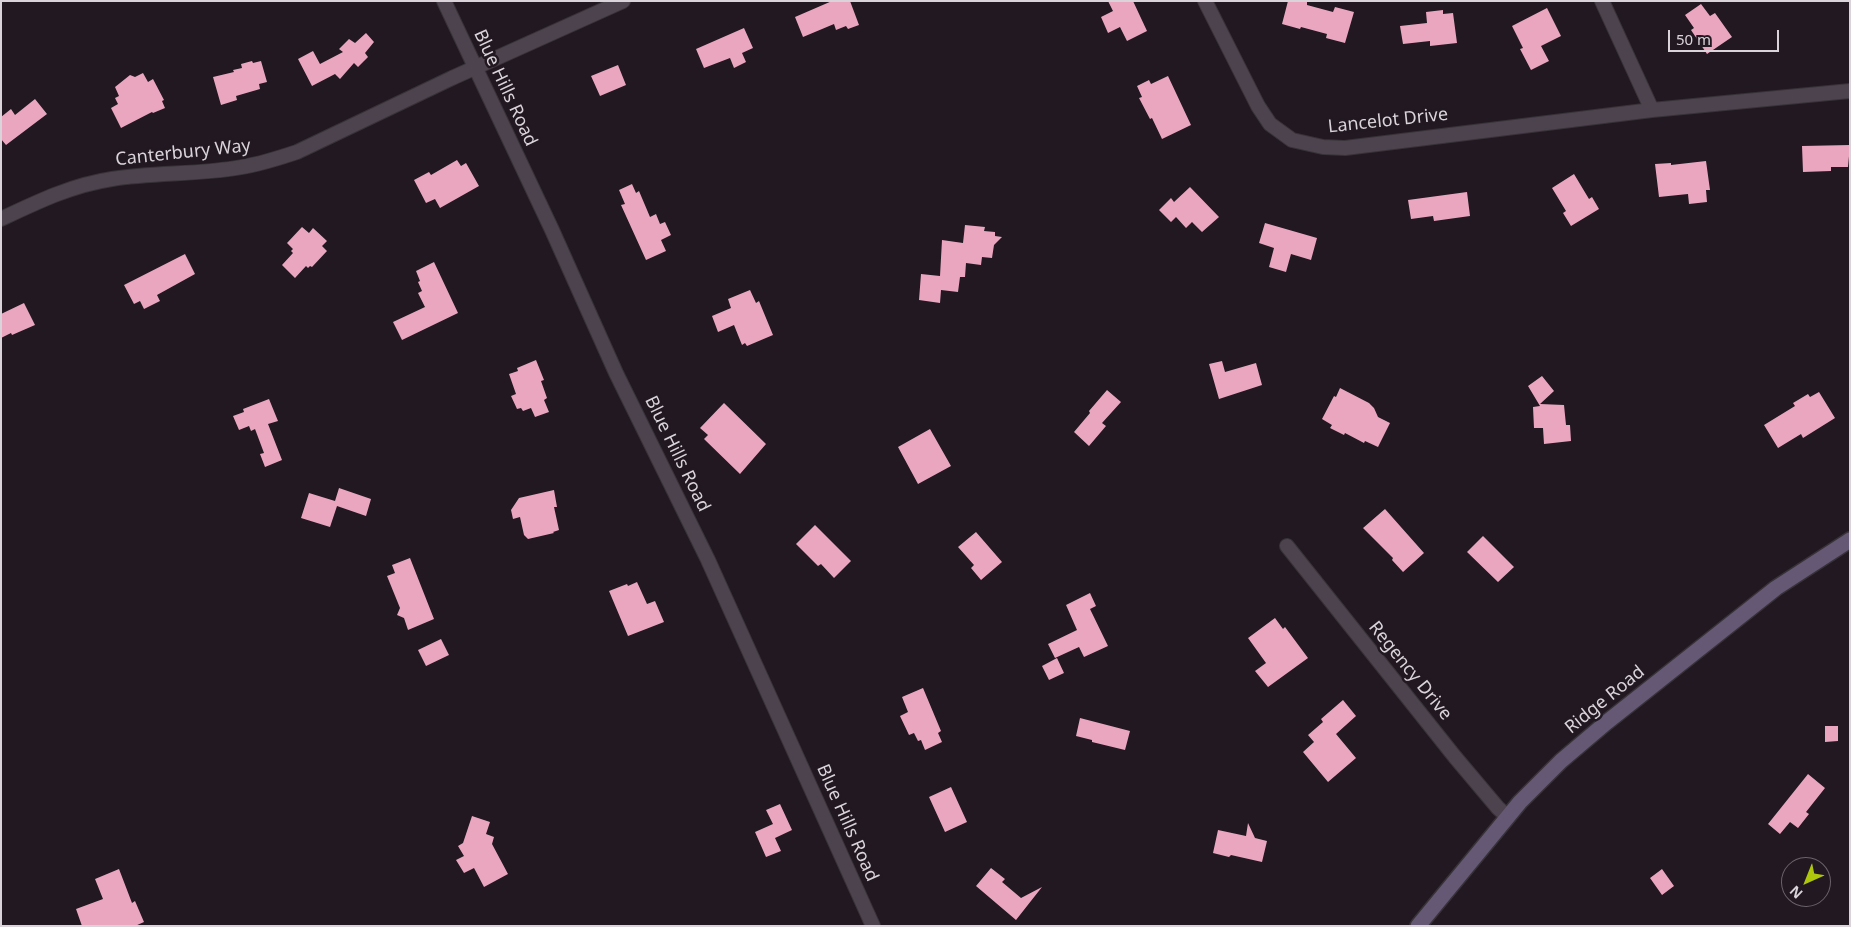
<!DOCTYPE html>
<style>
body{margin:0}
#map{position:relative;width:1851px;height:927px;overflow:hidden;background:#211821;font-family:"Noto Sans",sans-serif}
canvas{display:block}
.frame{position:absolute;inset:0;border:2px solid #dad4da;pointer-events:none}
.north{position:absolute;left:1781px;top:857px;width:50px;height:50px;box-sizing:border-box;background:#211821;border:1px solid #6b636b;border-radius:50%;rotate:224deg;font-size:14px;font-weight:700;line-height:20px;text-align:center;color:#dad4da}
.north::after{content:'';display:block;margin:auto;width:18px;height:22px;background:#aec60b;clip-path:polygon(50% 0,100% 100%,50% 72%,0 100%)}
.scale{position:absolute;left:1668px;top:30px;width:111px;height:22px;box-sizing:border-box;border:2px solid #dad4da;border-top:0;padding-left:6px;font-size:15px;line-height:18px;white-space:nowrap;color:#dad4da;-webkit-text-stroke:4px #211821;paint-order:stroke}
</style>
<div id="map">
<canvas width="1851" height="927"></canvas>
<div class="frame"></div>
<div class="north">N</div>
<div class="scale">50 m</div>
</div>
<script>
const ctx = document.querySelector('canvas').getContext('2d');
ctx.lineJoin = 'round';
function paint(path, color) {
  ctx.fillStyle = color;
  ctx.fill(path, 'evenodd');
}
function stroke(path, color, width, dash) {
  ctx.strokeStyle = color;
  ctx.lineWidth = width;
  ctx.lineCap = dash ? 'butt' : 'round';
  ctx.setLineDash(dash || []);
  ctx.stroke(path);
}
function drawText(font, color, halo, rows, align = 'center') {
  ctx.font = font + ' "Noto Sans",sans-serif';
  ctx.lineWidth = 5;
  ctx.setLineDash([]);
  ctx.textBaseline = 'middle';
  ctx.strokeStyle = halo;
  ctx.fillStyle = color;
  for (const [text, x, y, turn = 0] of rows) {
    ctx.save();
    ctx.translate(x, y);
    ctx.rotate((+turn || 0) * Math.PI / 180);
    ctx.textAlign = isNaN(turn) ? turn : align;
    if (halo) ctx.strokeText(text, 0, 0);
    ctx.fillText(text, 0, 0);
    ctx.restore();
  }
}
const building = new Path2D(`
 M832,1h18l9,24 -11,4 -2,-3 -10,4 -2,-6 -31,13 -8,-20z
 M1108,1h25l14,30 -20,10 -7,-14 -12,6 -7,-16 12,-6z
 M1288,1h19v4l26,7 2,-5 19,5 -9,31 -19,-5 1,-4 -26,-7 -1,2 -18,-5z
 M1701,4l9,12 5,-3 17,24 -25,17 -16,-24 3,-2 -9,-13z
 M1547,8l14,28 -20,10 8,15 -18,9 -11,-21 3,-1 -11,-22z
 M1443,10v4l10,-1 4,30 -27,3v-5l-27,3 -3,-18 27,-3 -1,-11z
 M744,28l9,20 -11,5 4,9 -12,6 -4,-10 -26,10 -8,-19z
 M366,33l8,9 -9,11 3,4 -10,10 -4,-4 -14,16 -5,-5 -23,12 -14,-27 15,-8 7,13 23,-12 -4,-3 10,-10 6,4z
 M252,61l1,2 8,-2 6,21 -8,2 1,5 -24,7 1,4 -16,5 -8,-28 21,-5 -1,-2 9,-2 -1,-4z
 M618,65l8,20 -26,11 -9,-20z
 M143,73l5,9 5,-3 11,21 -2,1 3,7 -12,5 -1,-1 -31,16 -10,-20 7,-4 -3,-6 4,-2 -4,-9 15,-12 5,2z
 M1168,76l23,49 -29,14 -10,-21 -2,1 -11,-21 3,-1 -5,-11 12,-6 2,4z
 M35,99l12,15 -41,31 -5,-6v-22l10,-8 4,6z
 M1850,145l-2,22h-17v4l-28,1 -1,-26z
 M457,160l4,6 5,-3 13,23 -39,22 -5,-9 -9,4 -12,-23 15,-8 2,3z
 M1706,161l4,29h-4l1,12 -18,2 -1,-10 -29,3 -4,-33 16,-1v2z
 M1574,174l15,25 3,-2 7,12 -28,17 -8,-13 3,-2 -14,-23z
 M632,184l4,9 3,-2 11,26 6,-3 4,10 5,-2 6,13 -10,5 5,11 -20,9 -25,-55 4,-1 -6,-14z
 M1190,187l29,30 -17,15 -10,-10 -6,6 -10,-11 -5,5 -12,-12 12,-12 3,4z
 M1467,192l3,24 -36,5 -1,-5 -22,3 -3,-19z
 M1265,223l52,15 -6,22 -20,-6 -5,18 -17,-5 5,-19 -15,-5z
 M965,225l20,2 -1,4 11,1v4l7,1 -8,8 -2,13 -10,-1 -1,8 -15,-2 -1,14h-5l-2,15 -17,-2 -1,13 -21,-3 2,-26 19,2 2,-36 21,3z
 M302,227l7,6 4,-5 14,13 -5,5 5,5 -15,16 -2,-1 -2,2 -2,-2 -11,12 -13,-13 11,-12 -2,-2 2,-2 -6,-6z
 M185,254l10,20 -38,21 3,6 -16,8 -4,-8 -6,3 -10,-19z
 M434,262l24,51 -56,27 -9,-18 32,-15 -7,-14 4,-2 -4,-9 2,-1 -4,-10z
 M750,290l6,13 3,-2 14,34 -26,11 -2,-3 -3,2 -8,-20 -16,7 -6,-16 19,-8 -3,-9z
 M24,303l11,22 -23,10 -1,-2 -10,5v-24z
 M536,360l8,20 -3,1 6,17 -3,2 5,12 -14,5 -4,-9 -8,3 -2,-3 -4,1 -6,-13 5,-2 -7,-20 9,-3 -1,-3z
 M1222,361l3,11 31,-9 6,22 -43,14 -10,-35z
 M1542,376l12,15 -14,13 24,1 2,20h4l1,16 -27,3 -1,-16h-9l-1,-21 7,-1 -12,-20z
 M1340,388l29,15 5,5 4,9 12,6 -12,24 -13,-6 -1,2 -19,-10 -1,2 -14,-7 2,-3 -10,-6 12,-23 2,1z
 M1107,390l14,12 -19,21 4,3 -17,20 -15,-14 16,-19 -1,-2z
 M1819,392l16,26 -32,20 -2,-4 -23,14 -14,-23 31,-19 -2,-3 15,-9 2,3z
 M269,399l9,22 -10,3 14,36 -17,7 -5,-13 4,-1 -9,-24 -4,2 -2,-5 -10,4 -6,-14 11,-4 -1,-3z
 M724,403l42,41 -26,30 -36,-35 4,-4 -8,-7z
 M930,429l21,37 -33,18 -20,-37z
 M339,488l32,11 -5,17 -29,-10 -7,21 -29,-9 8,-25 26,8z
 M554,490l3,17h-3l5,23 -6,2 1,1 -26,6 -4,-4 -4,-18 -7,2 -2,-9 8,-12z
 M1385,509l39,44 -21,19 -11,-12 1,-2 -30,-30z
 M815,525l36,36 -17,17 -13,-14 -3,2 -22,-22z
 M976,532l26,30 -21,18 -10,-12 3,-3 -16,-18z
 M1483,536l31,31 -16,15 -31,-30z
 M410,558l24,61 -26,11 -4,-12 -7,-3 3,-7 -13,-32 8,-3 -3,-8z
 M637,582l10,22 8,-3 9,21 -36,14 -19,-45 18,-7 1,2z
 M1090,593l6,13 -6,3 18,37 -24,11 -5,-10 -24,11 -7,-14 29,-14 -11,-25z
 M1275,618l8,11 2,-2 23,31 -40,29 -13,-16 11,-8 -18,-25z
 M441,639l8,16 -23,11 -8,-16z
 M1057,658l7,15 -15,7 -7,-14z
 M923,688l18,43 -3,2 4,9 -17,8 -4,-10 -3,1 -4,-8 -5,2 -9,-19 8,-4 -6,-15z
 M1343,700l13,16 -20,18 20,24 -28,24 -25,-30 11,-10 -6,-7 15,-13 -2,-3z
 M1080,718l50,13 -5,19 -33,-8v-2l-16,-4z
 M1825,726h13v15l-13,1z
 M1808,774l17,14 -19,24 3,2 -11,14 -8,-6 -10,12 -12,-10z
 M951,787l16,35 -22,10 -16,-35z
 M780,804l12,26 -17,8 6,13 -15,6 -11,-25 18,-8 -7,-14z
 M472,816l18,6 -4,12 8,3 -2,7 16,30 -24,13 -10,-19 -10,5 -8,-13 8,-4 -6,-10 5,-3z
 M1248,823l7,15 12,3 -5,21 -31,-7 -2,2 -16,-4 5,-23 28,6z
 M991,868l14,11 -3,3 19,16 21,-11 -26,33 -40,-34z
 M119,869l13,34 3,-2 9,21 -9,4h-53l-6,-17 27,-10 -8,-20z
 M1662,869l12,17 -12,9 -12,-17z`);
const street = new Path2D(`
 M444,1l108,229 64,143 92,187 165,366
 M1205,1l53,105 12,18 22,16 31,7 22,1 307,-38 -50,-109
 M1652,110l198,-19
 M1,219c36,-17 71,-34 111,-40 43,-7 87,-4 130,-12 18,-3 37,-9 55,-15l155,-74 171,-77
 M1287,546l168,211 43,51 10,9`);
const secondary = new Path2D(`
 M1418,926l102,-124 41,-41 46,-39 169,-134 74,-48`);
const streetNames = [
 ["Blue Hills Road",505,88,65],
 ["Lancelot Drive",1388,121,-6],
 ["Canterbury Way",183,153,-6],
 ["Blue Hills Road",677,454,64],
 ["Regency Drive",1410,671,51],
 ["Ridge Road",1605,700,-39],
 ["Blue Hills Road",847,823,66]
];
paint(building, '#eba6bf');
stroke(street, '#383238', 16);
stroke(secondary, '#383238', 18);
stroke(street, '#4d434e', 14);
stroke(secondary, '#645874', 15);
drawText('18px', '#dad4da', '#211821', streetNames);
</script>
